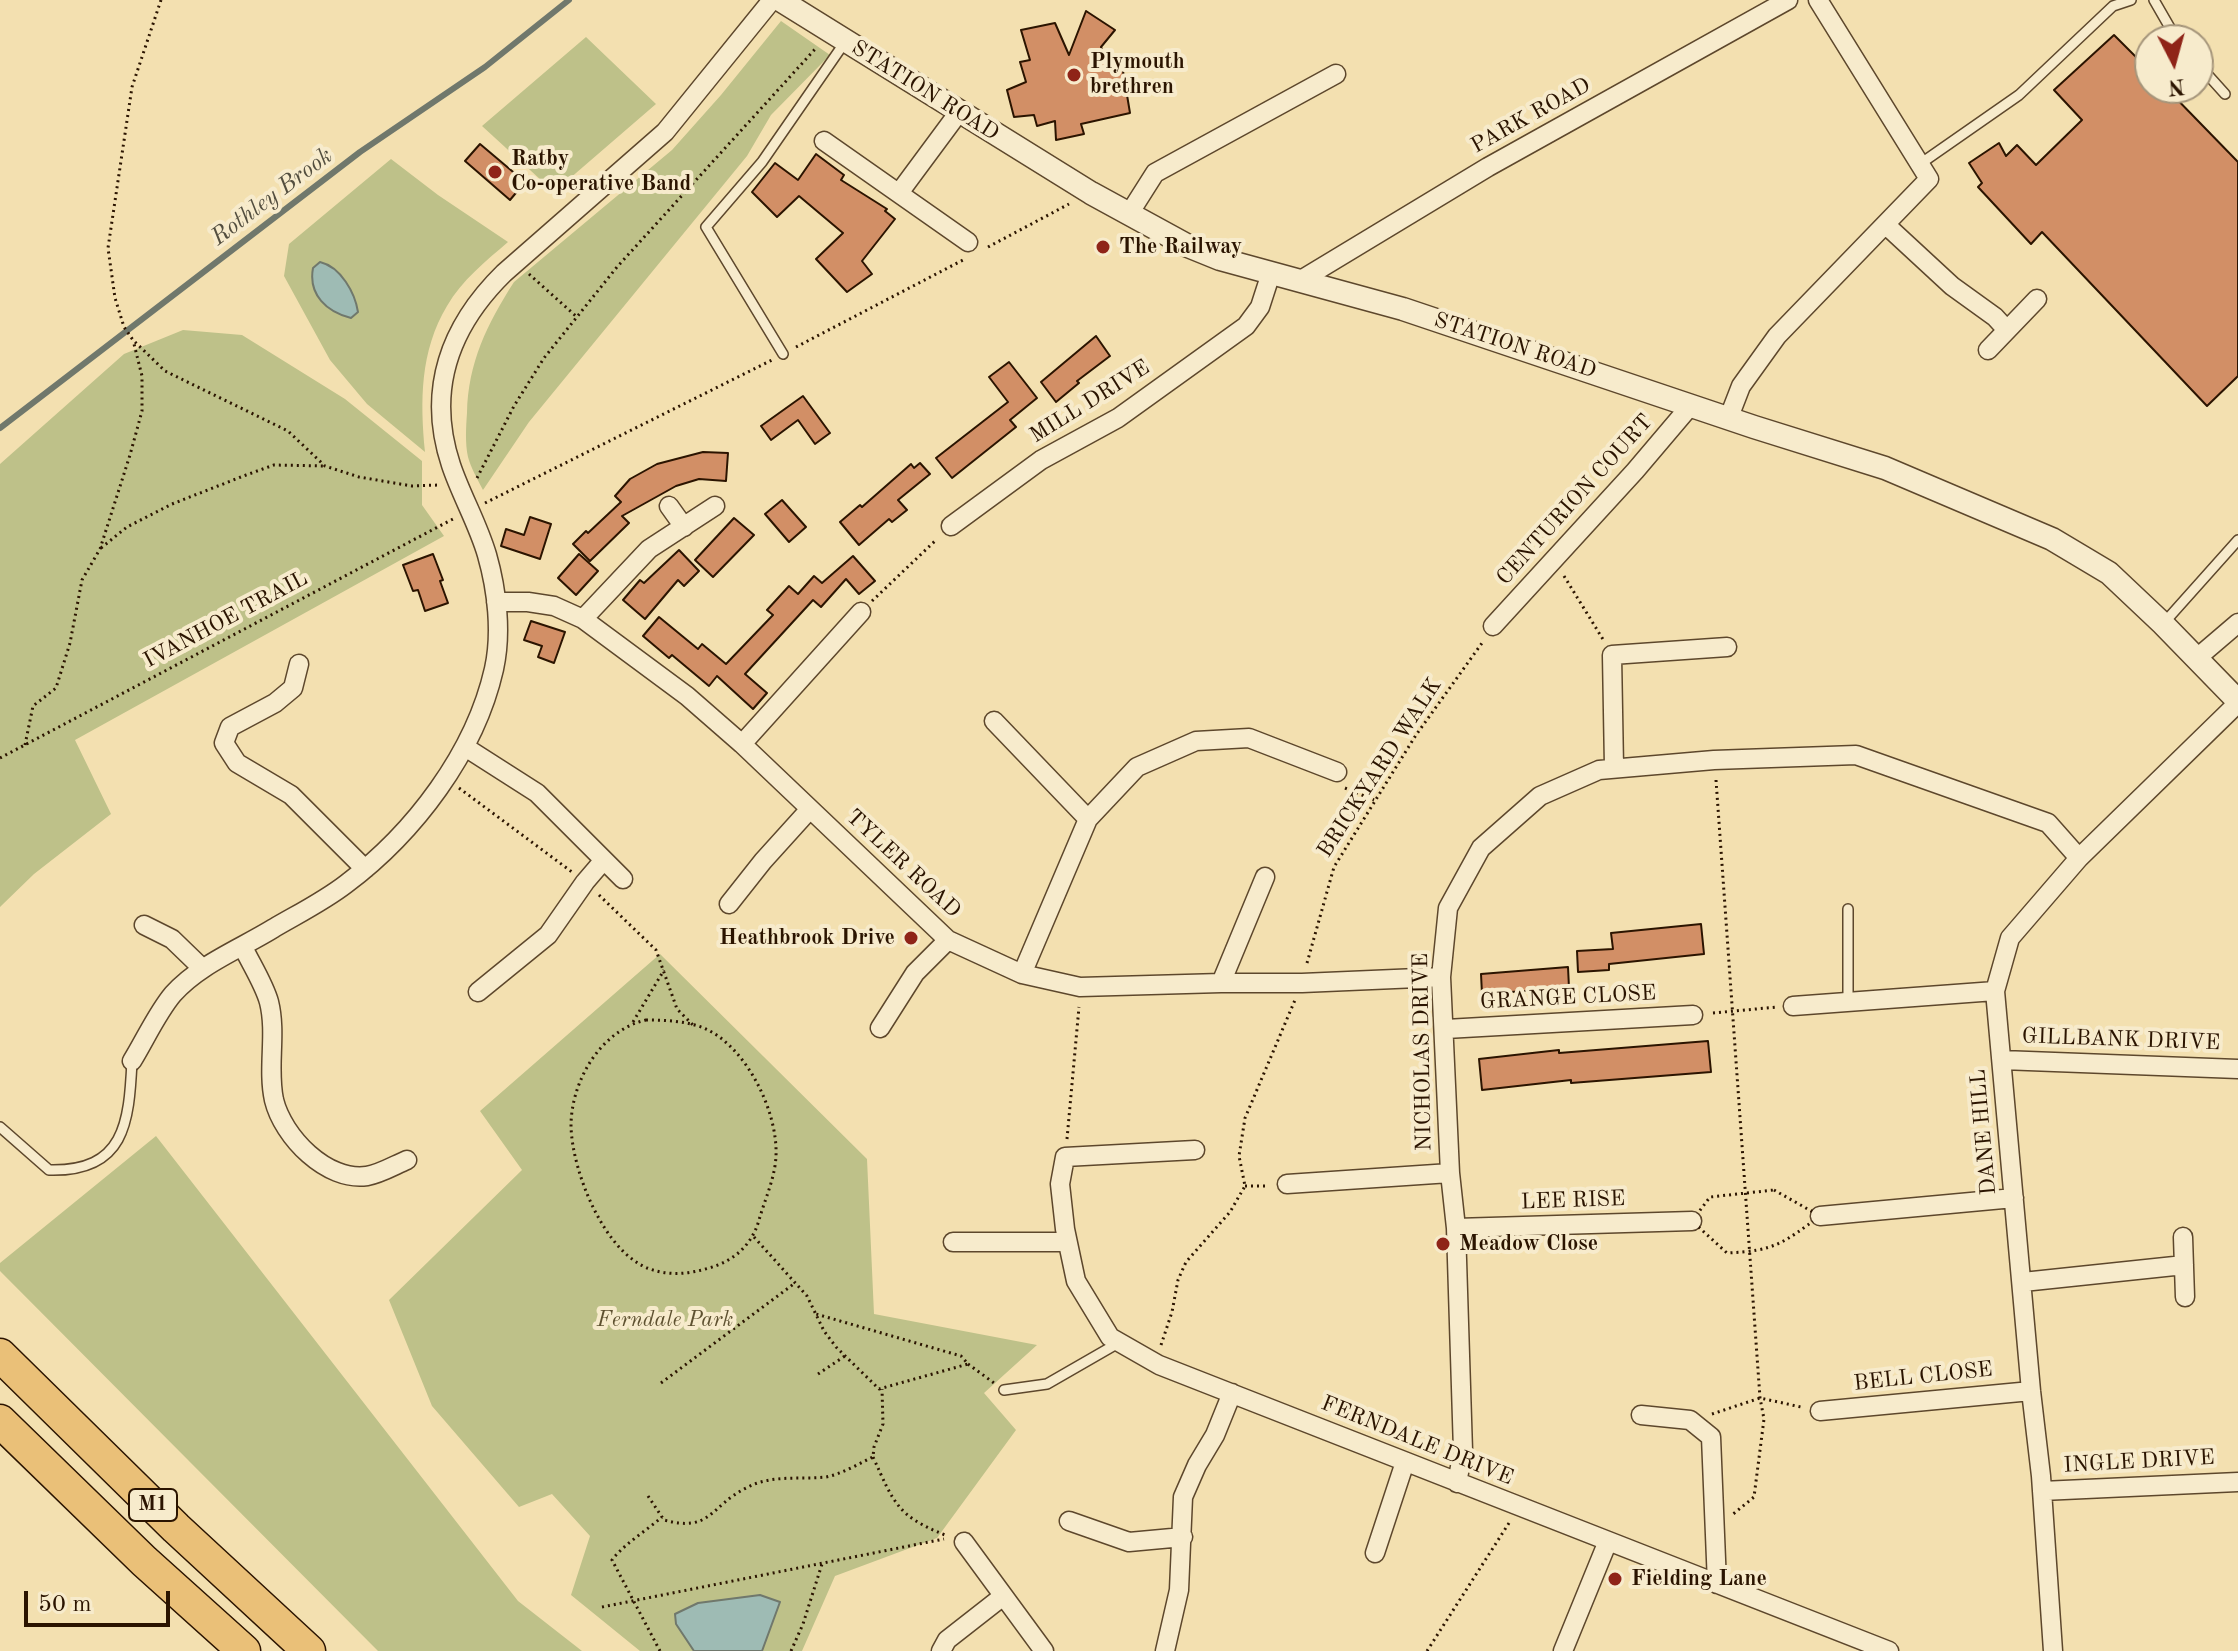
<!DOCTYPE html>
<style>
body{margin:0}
#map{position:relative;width:2238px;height:1651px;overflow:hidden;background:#f3e0b0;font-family:"Old Standard TT",serif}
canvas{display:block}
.north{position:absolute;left:2134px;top:24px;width:80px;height:80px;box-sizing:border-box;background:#f7ebcc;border:2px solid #a5957a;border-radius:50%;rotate:174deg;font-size:22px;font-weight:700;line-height:32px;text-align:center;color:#2b1400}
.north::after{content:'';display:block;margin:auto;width:28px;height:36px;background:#8f2418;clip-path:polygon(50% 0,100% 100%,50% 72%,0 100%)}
.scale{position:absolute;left:24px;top:1591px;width:146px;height:36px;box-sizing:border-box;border:4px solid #2b1400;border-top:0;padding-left:10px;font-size:24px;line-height:28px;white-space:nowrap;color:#2b1400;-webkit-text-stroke:6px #f7ebcc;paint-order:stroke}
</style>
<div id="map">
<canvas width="2238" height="1651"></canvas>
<div class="north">N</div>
<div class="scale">50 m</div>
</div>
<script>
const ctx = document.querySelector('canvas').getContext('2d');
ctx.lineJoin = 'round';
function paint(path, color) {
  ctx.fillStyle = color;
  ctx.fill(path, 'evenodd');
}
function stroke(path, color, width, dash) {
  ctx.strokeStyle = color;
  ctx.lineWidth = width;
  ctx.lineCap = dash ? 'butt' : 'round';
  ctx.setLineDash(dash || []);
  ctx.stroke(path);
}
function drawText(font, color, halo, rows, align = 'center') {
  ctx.font = font + ' "Old Standard TT",serif';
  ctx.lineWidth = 8;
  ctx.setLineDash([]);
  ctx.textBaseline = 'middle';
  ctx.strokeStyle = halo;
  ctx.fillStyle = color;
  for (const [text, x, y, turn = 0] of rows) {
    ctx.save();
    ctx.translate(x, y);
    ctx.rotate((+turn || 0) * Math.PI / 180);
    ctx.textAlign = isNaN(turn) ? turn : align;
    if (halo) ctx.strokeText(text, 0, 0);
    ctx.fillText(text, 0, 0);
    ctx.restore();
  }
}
const green = new Path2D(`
 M781,21l49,34 -59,60 -24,41 -218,266 -46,68c-5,-10 -12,-22 -15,-33 -3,-14 -2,-30 -1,-44 1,-50 20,-89 47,-131l158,-132 49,-55z
 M586,37l70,67 -102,88 -72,-66z
 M391,159l47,36 70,47c-22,19 -46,38 -61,64 -27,45 -27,95 -22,146l-58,-48 -37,-44 -46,-84 5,-32z
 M183,330l59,5 103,64 77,62v44l22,31 -369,204 36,74 -77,60 -34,33v-443l124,-110z
 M660,954l207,205 7,155 163,31 -53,48 32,37 -79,108 -102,38 -33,75h-162l-69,-56 19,-59 -38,-42 -33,13 -87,-101 -43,-106 133,-130 -42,-59z
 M156,1136l362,465 64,50h-204l-378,-380v-8z`);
const water = new Path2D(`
 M320,262c21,5 35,31 38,50l-7,6c-24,-6 -43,-23 -38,-50z
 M760,1595l20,7 -18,49h-68l-18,-27 -1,-10 23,-11z`);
const stream = new Path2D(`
 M0,428l360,-276 125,-85 84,-67`);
const building = new Path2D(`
 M1086,11l29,19 -14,17 9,20 12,-2 8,48 -49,11 3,10 -28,6 -1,-19 -18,5 -3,-11 -20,2 -7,-27 19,-8 -6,-20 10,-2 -9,-30 34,-7 14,32z
 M2114,35l36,36v17h16l72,74v214l-31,30 -165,-174 -11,12 -53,-57 4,-4 -13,-20 30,-20 7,13 11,-11 19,20 46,-45 -28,-30z
 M480,144l45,38 -15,18 -45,-39z
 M816,154l28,21 -3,5 46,29 -2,2 10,8 -33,42 10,13 -25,18 -31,-33 27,-26 -44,-37 -22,21 -25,-25 23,-29 23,17z
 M1096,336l14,20 -33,25 2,2 -23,19 -15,-20z
 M1009,362l28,36 -27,22 6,7 -64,51 -16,-20 72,-56 -19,-25z
 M803,396l27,37 -15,11 -17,-24 -27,20 -10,-14z
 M703,452l25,1 -2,28 -27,-2 -23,7 -54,30 7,7 -39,38 -17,-17 13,-13 2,2 33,-31 -6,-6 15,-17 27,-15z
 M920,463l10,11 -32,26 9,10 -15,12 -3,-3 -30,26 -19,-23 20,-17 2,2 49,-43 3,4z
 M782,500l24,27 -17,15 -24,-28z
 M530,517l21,7 -11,35 -39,-13 5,-17 18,6z
 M734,518l20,17 -41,42 -18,-17z
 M679,550l20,21 -15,15 -6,-6 -33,39 -22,-19 17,-20 4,3z
 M433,554l10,26 -3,1 8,22 -23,8 -7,-21 -5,1 -10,-26z
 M579,554l19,17 -22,24 -18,-17z
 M853,556l22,25 -16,13 -13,-15 -25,28 -8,-7 -68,74 22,19 -14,16 -36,-33 -8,10 -37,-31 -3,3 -26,-22 16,-19 39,32 4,-5 24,20 47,-49 -6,-5 22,-24 9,8 16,-18 8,7z
 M531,621l34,11 -11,31 -16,-6 4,-11 -18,-6z
 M1701,924l3,30 -95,10v6l-31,2 -1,-21 36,-2 -2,-16z
 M1568,967l1,21 -87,6 -1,-20z
 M1708,1041l3,31 -140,11v-3l-89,10 -3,-31 80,-9v3z`);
const path = new Path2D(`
 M161,0l-29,87 -24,161 7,50 9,29 9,13 32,31 123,60 37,35 34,11 53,9 27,-1
 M988,247l81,-43
 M529,274l48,43
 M796,347l167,-87
 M477,478l37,-72 30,-48 73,-91 200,-220
 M485,503l287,-143
 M101,548l26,-21 45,-23 74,-29 28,-10 51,1
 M1564,576l40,65
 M872,601l64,-61
 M25,745l8,-39 23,-18 14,-45 12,-63 18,-31 30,-94 12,-44v-35l-8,-32
 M0,758l453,-239
 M1716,780l44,618 4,21 -10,78 -22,18
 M459,788l113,84
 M1345,788l29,12
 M599,895l57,55 21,59 16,16
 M1307,963l27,-96 82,-132 66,-92
 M1713,1013l64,-6
 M646,1020c20,0 42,1 60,9 41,19 72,83 70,127 -1,22 -11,43 -17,64 -7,25 -25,41 -50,48 -20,6 -39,8 -59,1 -46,-16 -78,-98 -79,-143 0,-45 30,-96 75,-106z
 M633,1022l31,-52
 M1067,1139l12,-132
 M1245,1186h23
 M1774,1190l46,26c-37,27 -45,35 -93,37l-35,-32 18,-24z
 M754,1237l53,59 17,35 12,16 43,42 89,-25 -7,-8 -145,-42
 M1161,1345l11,-33 6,-32 8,-18 44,-50 15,-26 -6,-30 6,-38 50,-118
 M968,1364l26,19
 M818,1374l27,-18
 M661,1383l134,-100
 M1712,1414l48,-16 41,9
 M873,1457c21,46 24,59 72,78
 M648,1496l16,24c47,13 46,-14 82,-32 26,-14 53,-8 80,-11 16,-3 32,-13 47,-20l1,-10 9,-23 -1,-35
 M602,1607l342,-68
 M660,1651l-48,-91c12,-16 34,-29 50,-43
 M791,1651l12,-27 19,-60
 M1427,1651l82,-128`);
const service = new Path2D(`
 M2154,0l23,40
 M2198,64l27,30
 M1920,164l99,-69 94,-89 18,-6
 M783,354l-77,-127 56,-65 83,-120
 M2163,624l75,-84
 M1848,1002v-93
 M0,1127l49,43c76,2 80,-47 83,-109
 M1004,1390l43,-6 73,-42`);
const minor = new Path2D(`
 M824,141l144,101
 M899,193l60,-81
 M1129,214l26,-41 181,-99
 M1886,225l66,61 43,31 11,12
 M1301,280l187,-113 300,-167
 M1988,350l49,-51
 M1729,417l12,-31 36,-50 152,-157 -111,-179
 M669,506l15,21
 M951,526l90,-66 77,-42 128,-92 14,-19 11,-34
 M496,602h32l26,4 29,13 104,77 55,48 206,196 74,34 58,13 141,-4h81l139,-6
 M583,619l66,-70 66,-43
 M1493,626l142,-155 56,-66
 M2197,658l41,-35
 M299,664l-6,24 -18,15 -45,24 -6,16 13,20 54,32 74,74
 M994,721l94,98
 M742,744l119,-132
 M465,747l72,46 86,86
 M1614,767l-2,-112 115,-8
 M729,904l34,-43 47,-52
 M144,925l28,14 30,29
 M243,947c8,17 21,37 26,55 8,32 -2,66 5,98 9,37 53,82 93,76 13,-2 28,-11 40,-16
 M1022,974l66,-155 49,-52 59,-26 53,-3 88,34
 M1221,983l44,-106
 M478,992l70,-57 37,-53 18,-21
 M1793,1006l202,-15
 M880,1028l35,-55 33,-33
 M1446,1029l247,-14
 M2002,1060l236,9
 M132,1061c13,-21 25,-48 41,-67 27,-30 67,-45 101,-66 24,-14 50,-27 72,-44 68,-51 129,-131 148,-215 8,-36 3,-79 -7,-114 -9,-31 -26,-60 -36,-90 -25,-75 -1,-139 53,-192l161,-141 107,-132
 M1195,1150l-130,7 -5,27 5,45 11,52 34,56 49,28 730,286
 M1287,1184l163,-11
 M1820,1216l194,-18
 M1456,1228l236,-7
 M2183,1237l2,60
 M953,1242h114
 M2023,1282l161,-17
 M1820,1411l211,-20
 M1641,1415l49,5 21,17 6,147
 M1457,1483l6,-32 -7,-223 -6,-55 -9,-196 7,-69 33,-60 59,-52 59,-26 115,-10 142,-5 192,68 31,35
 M2042,1491l196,-9
 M1069,1521l60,21 54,-5
 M964,1542l80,109
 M1375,1553l30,-91
 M941,1651l6,-11 55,-43
 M1165,1651l14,-61 4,-93 14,-32 18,-30 17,-42
 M1563,1651l45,-110
 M2053,1651l-12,-175 -10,-85 -36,-400 15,-53 69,-80 159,-155`);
const tertiary = new Path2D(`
 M780,0l311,193 97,53 32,13 183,50 351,118 131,41 167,71 57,34 54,51 75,77`);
const motorway = new Path2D(`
 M0,1355l176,173 133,123
 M0,1421l144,140 100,90`);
const markers = [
 [1074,75,8,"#8f2418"],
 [495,172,8,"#8f2418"],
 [1103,247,8,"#8f2418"],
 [911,938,8,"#8f2418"],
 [1443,1244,8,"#8f2418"],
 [1615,1579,8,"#8f2418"]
];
const shields = [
 [153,1505,48]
];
const shieldNames = [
 ["M1",153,1505]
];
const poiNames = [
 ["Plymouth",1090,62],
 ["brethren",1090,87],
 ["Ratby",511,159],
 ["Co-operative Band",511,184],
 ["The Railway",1119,247],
 ["Heathbrook Drive",895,938,"right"],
 ["Meadow Close",1459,1244],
 ["Fielding Lane",1631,1579]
];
const streetNames = [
 ["STATION ROAD",925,91,32],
 ["PARK ROAD",1531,116,-29],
 ["STATION ROAD",1515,346,18],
 ["MILL DRIVE",1090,402,-32],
 ["CENTURION COURT",1575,500,-48],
 ["IVANHOE TRAIL",226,620,-28],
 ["BRICKYARD WALK",1380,768,-57],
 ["TYLER ROAD",903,864,43],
 ["GRANGE CLOSE",1568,998,-3],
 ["GILLBANK DRIVE",2121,1040,2],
 ["NICHOLAS DRIVE",1423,1052,-91],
 ["DANE HILL",1984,1132,-95],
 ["LEE RISE",1573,1201,-2],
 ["BELL CLOSE",1923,1377,-6],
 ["FERNDALE DRIVE",1417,1441,22],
 ["INGLE DRIVE",2139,1462,-3]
];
const parkNames = [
 ["Ferndale Park",665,1320]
];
const waterNames = [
 ["Rothley Brook",272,197,-37]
];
paint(green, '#bec189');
paint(water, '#9ebbb4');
stroke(water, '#70786c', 2);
stroke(stream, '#70786c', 6);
paint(building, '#d28f66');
stroke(building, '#2b1400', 2);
stroke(service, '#5d472c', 12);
stroke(minor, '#5d472c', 21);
stroke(tertiary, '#5d472c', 25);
stroke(motorway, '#2b1400', 35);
stroke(path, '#2b1400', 3, [2, 4]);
stroke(service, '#f7ebcc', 9);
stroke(minor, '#f7ebcc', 18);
stroke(tertiary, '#f7ebcc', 22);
stroke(motorway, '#eac078', 32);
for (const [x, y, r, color] of markers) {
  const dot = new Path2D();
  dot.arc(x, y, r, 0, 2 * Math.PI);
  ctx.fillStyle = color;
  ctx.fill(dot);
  stroke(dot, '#f7ebcc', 3);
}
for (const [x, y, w] of shields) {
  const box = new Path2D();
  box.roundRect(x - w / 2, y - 16, w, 32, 6);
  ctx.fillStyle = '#f7ebcc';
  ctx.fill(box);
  stroke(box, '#2b1400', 2);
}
drawText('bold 20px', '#2b1400', null, shieldNames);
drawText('bold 22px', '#2b1400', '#f7ebcc', poiNames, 'left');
drawText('22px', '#2b1400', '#f7ebcc', streetNames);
drawText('italic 22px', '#5e5130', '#f7ebcc', parkNames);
drawText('italic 24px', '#534e3f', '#f7ebcc', waterNames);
</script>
